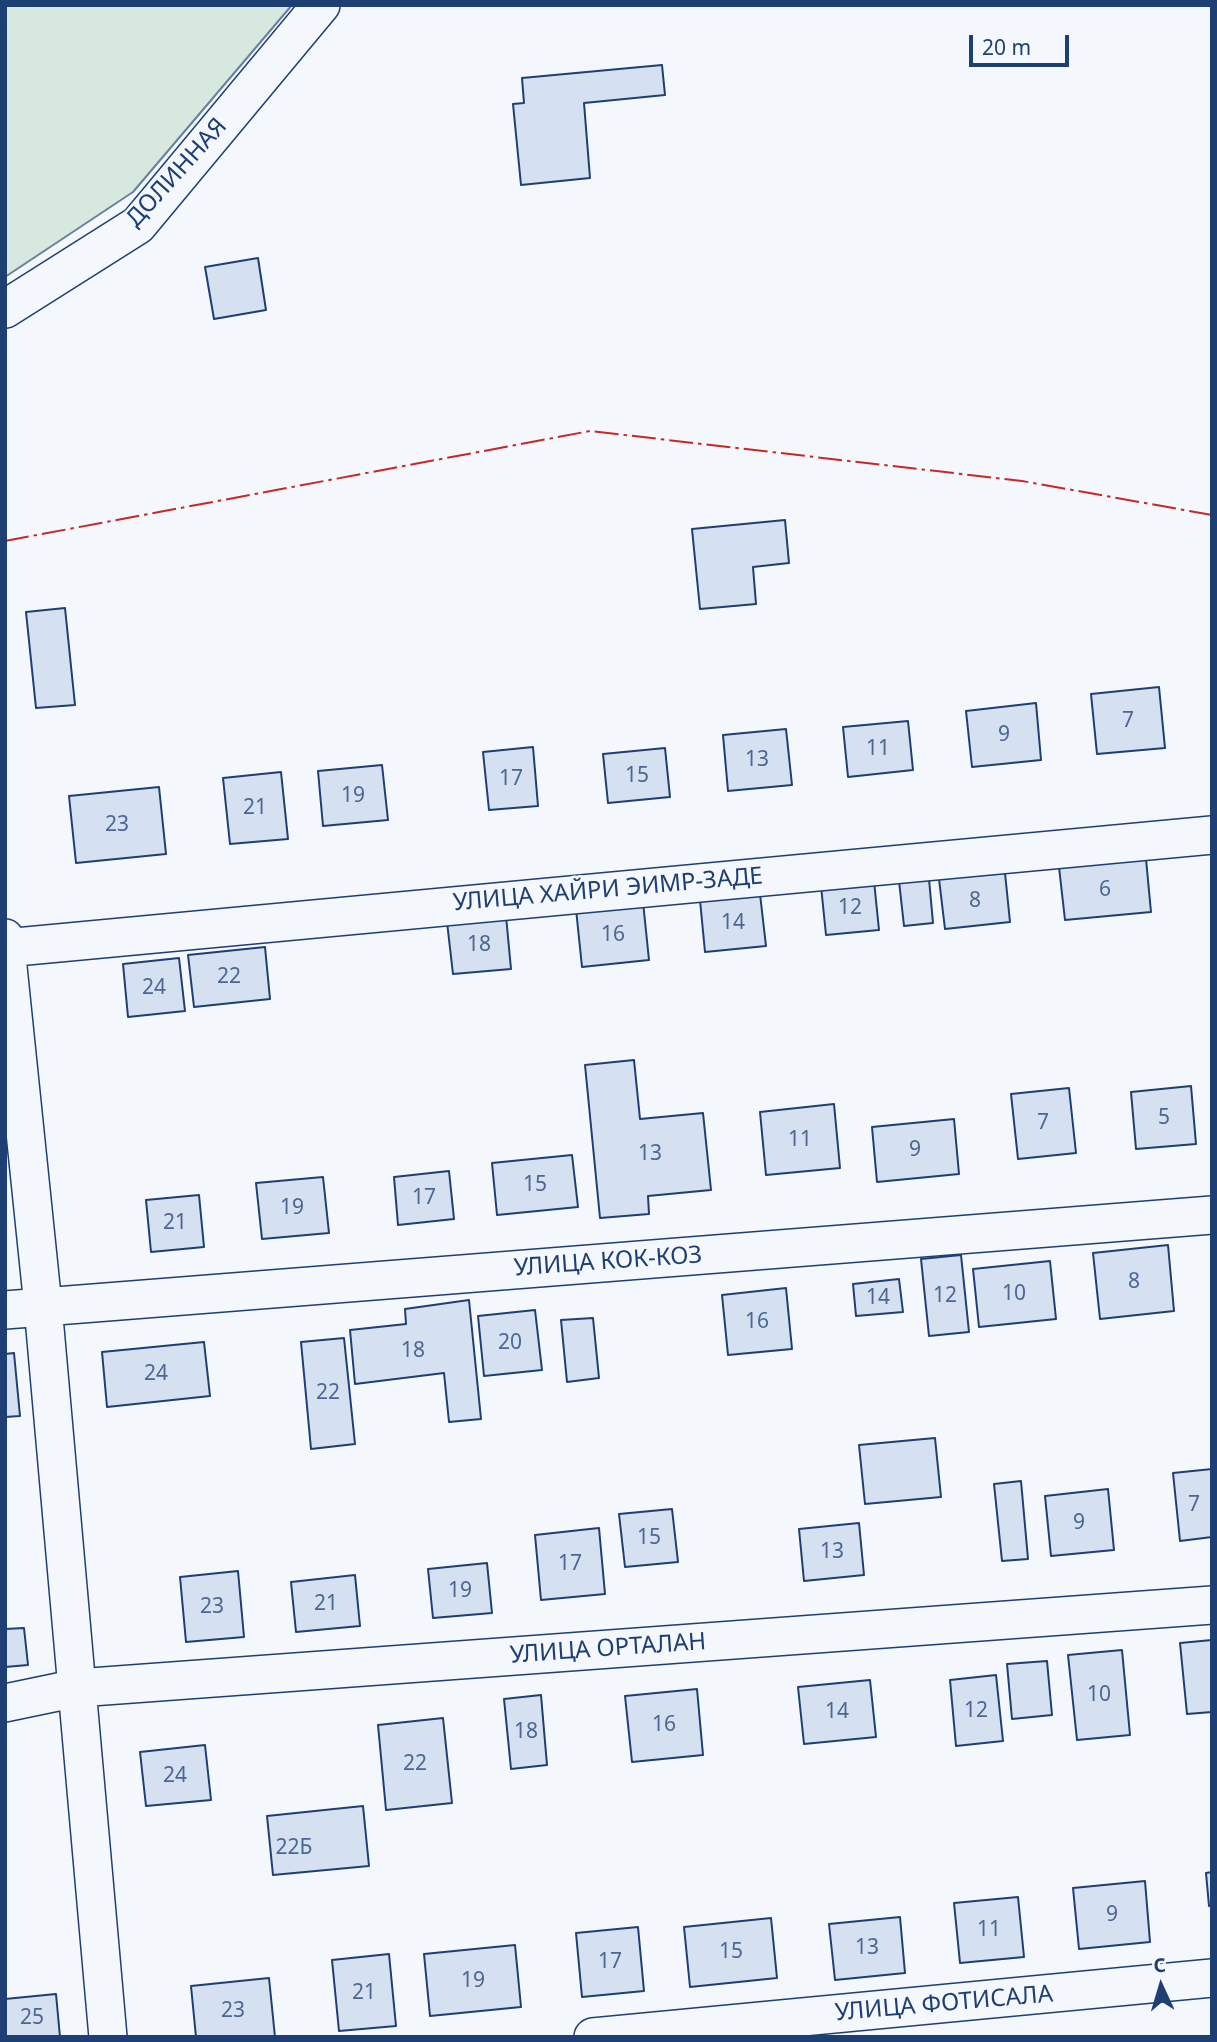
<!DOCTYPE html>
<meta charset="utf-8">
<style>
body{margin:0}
#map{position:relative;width:1217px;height:2042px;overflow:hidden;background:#f4f7fb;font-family:"Noto Sans",sans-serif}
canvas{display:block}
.frame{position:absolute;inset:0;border:7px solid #1d3f73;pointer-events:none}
.north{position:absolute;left:1126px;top:1951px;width:70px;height:70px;-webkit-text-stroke:5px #f4f7fb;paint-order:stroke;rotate:356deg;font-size:19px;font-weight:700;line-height:28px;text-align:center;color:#1d3f73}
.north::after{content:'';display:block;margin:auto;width:24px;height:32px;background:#1d3f73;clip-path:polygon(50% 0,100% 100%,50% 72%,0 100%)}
.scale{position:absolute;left:969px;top:35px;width:100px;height:32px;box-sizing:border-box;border:4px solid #1d3f73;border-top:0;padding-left:9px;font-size:21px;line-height:24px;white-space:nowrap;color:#1d3f73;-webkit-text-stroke:5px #f4f7fb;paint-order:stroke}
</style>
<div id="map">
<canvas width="1217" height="2042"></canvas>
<div class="frame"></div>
<div class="north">С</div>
<div class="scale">20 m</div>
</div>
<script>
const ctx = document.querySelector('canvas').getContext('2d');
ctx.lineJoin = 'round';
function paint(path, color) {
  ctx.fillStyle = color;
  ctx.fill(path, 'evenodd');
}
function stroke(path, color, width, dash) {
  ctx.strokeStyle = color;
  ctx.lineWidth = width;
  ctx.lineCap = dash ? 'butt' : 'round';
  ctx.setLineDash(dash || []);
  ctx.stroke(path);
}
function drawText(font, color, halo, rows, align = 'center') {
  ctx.font = font + ' "Noto Sans",sans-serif';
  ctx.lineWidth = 5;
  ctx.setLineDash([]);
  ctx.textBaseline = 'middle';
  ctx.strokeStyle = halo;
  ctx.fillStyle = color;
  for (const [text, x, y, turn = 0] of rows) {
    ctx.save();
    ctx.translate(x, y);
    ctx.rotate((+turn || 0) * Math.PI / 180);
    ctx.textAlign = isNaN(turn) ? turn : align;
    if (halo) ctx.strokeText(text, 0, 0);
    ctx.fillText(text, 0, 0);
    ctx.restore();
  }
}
const green = new Path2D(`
 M5,5h287l-159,187 -128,85z`);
const building = new Path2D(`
 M662,65l3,30 -81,8 6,75 -69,7 -8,-81 11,-1 -2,-25z
 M258,258l8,52 -52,9 -9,-52z
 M785,520l4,43 -36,4 3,37 -56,5 -8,-80z
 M65,608l10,97 -39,3 -10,-96z
 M1159,687l6,61 -68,6 -6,-60z
 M1036,703l5,57 -69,7 -6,-56z
 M908,721l5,49 -65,7 -5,-50z
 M786,729l6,56 -64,6 -5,-56z
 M533,747l5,59 -49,4 -6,-58z
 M665,748l5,49 -62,6 -5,-49z
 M382,765l6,55 -65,6 -5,-55z
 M281,772l7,67 -58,5 -7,-66z
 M159,787l7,67 -90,9 -7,-67z
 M1146,859l5,53 -86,8 -6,-53z
 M1005,873l5,49 -65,7 -6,-50z
 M929,879l4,44 -29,3 -5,-45z
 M874,881l5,49 -53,5 -5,-49z
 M760,894l6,52 -61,6 -5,-52z
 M643,902l6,58 -67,7 -6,-58z
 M506,916l5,53 -58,5 -6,-52z
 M265,947l5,52 -76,8 -6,-52z
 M179,958l6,53 -57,6 -5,-53z
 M634,1060l6,59 63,-6 8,77 -63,6 1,18 -49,4 -15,-153z
 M1191,1086l5,58 -60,5 -5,-57z
 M1069,1088l7,65 -58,6 -7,-65z
 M834,1104l6,64 -74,7 -6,-63z
 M954,1119l5,55 -82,8 -5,-55z
 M572,1155l6,52 -81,8 -5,-52z
 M449,1171l5,48 -56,6 -4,-48z
 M323,1177l6,56 -67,6 -6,-56z
 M199,1195l5,52 -53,5 -5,-52z
 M1168,1245l6,66 -74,8 -7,-66z
 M961,1255l8,77 -40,4 -8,-77z
 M1050,1261l6,58 -77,8 -6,-58z
 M899,1279l4,33 -47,4 -3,-32z
 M786,1288l6,61 -64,6 -6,-60z
 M469,1300l12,119 -32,3 -5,-49 -89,11 -5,-54 56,-6 -1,-15z
 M535,1310l7,60 -58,6 -6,-60z
 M593,1318l6,60 -32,4 -6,-62z
 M344,1338l11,106 -44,5 -10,-107z
 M204,1342l6,54 -103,11 -5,-55z
 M14,1353l6,63 -15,1v-63z
 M935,1438l6,59 -76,7 -6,-59z
 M1212,1469v68l-32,4 -7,-68z
 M1021,1481l7,78 -26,2 -8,-77z
 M1108,1489l6,61 -63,6 -6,-60z
 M672,1509l6,53 -53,5 -6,-53z
 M859,1523l5,52 -60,6 -5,-52z
 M599,1528l6,66 -64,6 -6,-65z
 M487,1563l5,50 -59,5 -5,-49z
 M238,1571l6,66 -58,5 -6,-65z
 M355,1575l5,51 -64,6 -5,-50z
 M24,1628l4,37 -23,2v-38z
 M1212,1640v72l-25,2 -7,-71z
 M1122,1650l8,85 -53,5 -9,-85z
 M1047,1661l5,54 -40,4 -5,-55z
 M996,1675l7,66 -47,5 -6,-66z
 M870,1680l6,57 -72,7 -6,-57z
 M697,1689l6,66 -71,7 -7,-66z
 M541,1695l6,70 -36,4 -7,-70z
 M443,1718l9,85 -66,7 -8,-85z
 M205,1745l6,55 -65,6 -6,-54z
 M363,1806l6,60 -96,9 -6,-59z
 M1212,1872v34h-3l-3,-33z
 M1145,1881l5,61 -71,7 -6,-61z
 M1018,1897l6,60 -64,6 -6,-60z
 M900,1917l5,56 -70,7 -6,-56z
 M771,1918l6,60 -87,9 -6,-60z
 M638,1927l6,64 -62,6 -6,-64z
 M515,1945l6,62 -91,9 -6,-62z
 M389,1954l7,72 -57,5 -7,-71z
 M269,1978l6,59h-79l-5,-51z
 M56,1994l4,43h-55v-38z`);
const minor = new Path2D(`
 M5,309l133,-84 183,-220
 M5,938l38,368 65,731
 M5,948l1207,-113
 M5,1310l1207,-95
 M5,1703l72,-15 1135,-83
 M593,2037l619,-59`);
const power = new Path2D(`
 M5,541l585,-110 432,50 190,34`);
const numberNames = [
 ["7",1128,721],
 ["9",1004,735],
 ["11",878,749],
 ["13",757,760],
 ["15",637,776],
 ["17",511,779],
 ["19",353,796],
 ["21",255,808],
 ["23",117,825],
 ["6",1105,890],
 ["8",975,901],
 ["12",850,908],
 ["14",733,923],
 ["16",613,935],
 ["18",479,945],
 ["22",229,977],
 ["24",154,988],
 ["5",1164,1118],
 ["7",1043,1123],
 ["11",800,1140],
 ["9",915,1150],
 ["13",650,1154],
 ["15",535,1185],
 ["17",424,1198],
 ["19",292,1208],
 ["21",175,1223],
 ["8",1134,1282],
 ["10",1014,1294],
 ["12",945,1296],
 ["14",878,1298],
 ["16",757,1322],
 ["20",510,1343],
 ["18",413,1351],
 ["24",156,1374],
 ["22",328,1393],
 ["7",1194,1505],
 ["9",1079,1523],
 ["15",649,1538],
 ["13",832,1552],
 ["17",570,1564],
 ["19",460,1591],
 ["21",326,1604],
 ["23",212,1607],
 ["10",1099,1695],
 ["12",976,1711],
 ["14",837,1712],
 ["16",664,1725],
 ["18",526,1732],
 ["22",415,1764],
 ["24",175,1776],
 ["22Б",294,1848],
 ["9",1112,1915],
 ["11",989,1930],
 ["13",867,1948],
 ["15",731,1952],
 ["17",610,1962],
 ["19",473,1981],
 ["21",364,1993],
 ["23",233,2011],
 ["25",32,2018]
];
const streetNames = [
 ["ДОЛИННАЯ",177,173,-48],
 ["УЛИЦА ХАЙРИ ЭИМР-ЗАДЕ",608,890,-5],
 ["УЛИЦА КОК-КОЗ",608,1262,-4],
 ["УЛИЦА ОРТАЛАН",608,1649,-4],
 ["УЛИЦА ФОТИСАЛА",944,2004,-5]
];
paint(green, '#d7e8df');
stroke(green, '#687fa3', 2);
paint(building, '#d5e0f0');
stroke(building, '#1d3f73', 2);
stroke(minor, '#1d3f73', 40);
stroke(minor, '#f4f7fb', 37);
stroke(power, '#c62828', 2, [24, 5, 3.5, 5]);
drawText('21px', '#4b6792', null, numberNames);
drawText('24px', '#1d3f73', '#f4f7fb', streetNames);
</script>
